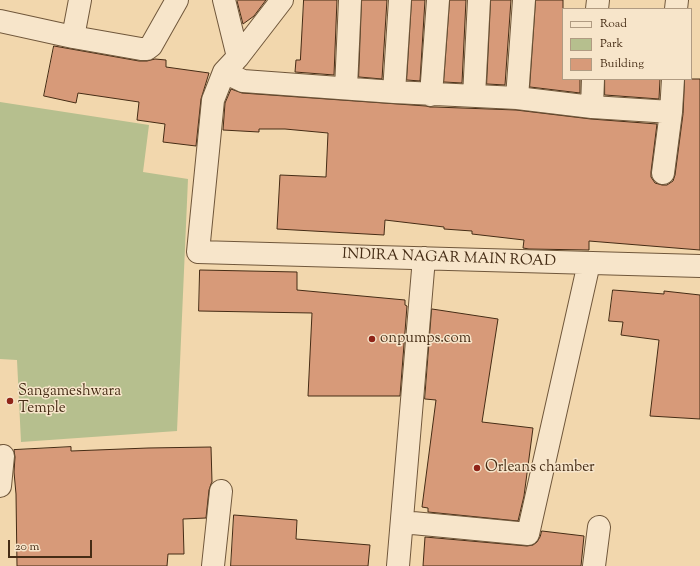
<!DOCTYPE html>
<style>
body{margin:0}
#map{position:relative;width:700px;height:566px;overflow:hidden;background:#f2d7ad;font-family:"Sorts Mill Goudy",serif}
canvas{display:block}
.legend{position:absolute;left:562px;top:8px;width:130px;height:72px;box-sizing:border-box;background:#f7e5ca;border:1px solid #b09b82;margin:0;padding:5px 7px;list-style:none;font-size:12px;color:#452c15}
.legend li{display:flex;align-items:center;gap:8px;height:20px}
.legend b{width:20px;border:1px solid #b09b82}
.scale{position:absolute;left:8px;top:540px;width:84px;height:18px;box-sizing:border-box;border:2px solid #452c15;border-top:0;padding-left:5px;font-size:12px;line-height:14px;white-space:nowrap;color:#452c15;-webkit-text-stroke:3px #f7e5ca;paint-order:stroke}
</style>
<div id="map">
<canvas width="700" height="566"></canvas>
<ul class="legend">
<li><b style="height:5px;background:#f7e5ca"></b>Road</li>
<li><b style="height:11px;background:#b6bf8e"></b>Park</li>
<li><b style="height:11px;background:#d79a79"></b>Building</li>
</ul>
<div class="scale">20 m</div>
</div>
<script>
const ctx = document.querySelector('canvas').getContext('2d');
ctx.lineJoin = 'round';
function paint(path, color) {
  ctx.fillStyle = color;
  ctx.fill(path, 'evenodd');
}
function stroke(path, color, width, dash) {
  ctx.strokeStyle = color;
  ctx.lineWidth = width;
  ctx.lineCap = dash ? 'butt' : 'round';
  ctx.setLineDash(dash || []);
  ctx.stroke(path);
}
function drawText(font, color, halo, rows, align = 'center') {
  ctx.font = font + ' "Sorts Mill Goudy",serif';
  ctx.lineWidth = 3;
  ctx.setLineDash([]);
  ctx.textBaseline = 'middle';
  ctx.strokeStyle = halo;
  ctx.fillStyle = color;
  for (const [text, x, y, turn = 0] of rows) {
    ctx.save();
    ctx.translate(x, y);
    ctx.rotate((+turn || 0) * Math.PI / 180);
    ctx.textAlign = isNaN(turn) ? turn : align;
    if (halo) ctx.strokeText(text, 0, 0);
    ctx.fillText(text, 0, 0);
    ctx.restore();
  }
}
const green = new Path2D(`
 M0,102l149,23 -6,47 45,7 -11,252 -156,11 -4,-82 -17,-1z`);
const building = new Path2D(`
 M238,0h28l-12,16 -11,8 -6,-23z
 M304,0h33l-3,75 -39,-3 1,-12h4z
 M362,0h25l-5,79 -23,-2z
 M412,0h13l-5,81 -13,-1z
 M450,0h16l-4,83 -18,-1z
 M491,0h20l-6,85 -18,-1z
 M536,0h27v79h17v14l-50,-6z
 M54,46l85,15h8l8,-2 11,1v7l43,6 -8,26 -5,47 -33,-4 2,-18 -28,-4 2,-18 -61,-9 -2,10 -32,-7z
 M605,79h55l-1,20 -54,-4z
 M685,79h15v171l-111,-9v9l-60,-1 -6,-1 1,-8 -52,-6v-3l-28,-2v-2l-59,-7 -1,15 -107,-6 3,-54 46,2 2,-44 -43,-4h-26v3l-36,-2 2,-27 6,-14 11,4 184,13 4,1h5l81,3 75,9 66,5 -6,48v5l4,6 7,2h5l6,-4 2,-6 8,-61z
 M200,270l97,2v18l108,10v5l2,1 -7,90h-92l4,-83 -113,-2z
 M613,290l51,4v-3l36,4v124l-50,-3 9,-76 -38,-5 2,-13 -14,-1z
 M432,309l66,10 -16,103 51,6 -9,68 -6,25 -90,-9v-4l-6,-1 14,-107 -11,-1z
 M71,447v4l77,-3 63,-1 1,35 -1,2 -2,6 -3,28 -23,1 1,35h-16l-1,12h-150l-1,-72 -2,-22 1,-15 -1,-7z
 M234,515l63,5 -1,19 74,6 -2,21h-137z
 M542,531l42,5 -3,30h-158l2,-29 102,9 6,-1 4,-3 3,-5z`);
const minor = new Path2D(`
 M224,0l14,57
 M282,0l-44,57 -14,15 -11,28 -15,152 502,14
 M597,9l1,-9
 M676,9l1,-9
 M0,21l73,16 68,12h6l4,-3 26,-46
 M73,37l7,-37
 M224,72l19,9 151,11 123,6 75,9 79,5
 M346,88l4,-88
 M394,92l6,-92
 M431,95l7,-95
 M474,96l5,-96
 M517,98l7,-98
 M592,107l1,-28
 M663,173l8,-61 2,-33
 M0,486l3,-30
 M402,522l126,12 61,-271
 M213,566l8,-75
 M398,566l26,-308
 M594,566l5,-39`);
const markers = [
 [372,339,4,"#8f2418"],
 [10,401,4,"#8f2418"],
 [477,468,4,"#8f2418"]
];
const streetNames = [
 ["INDIRA NAGAR MAIN ROAD",449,259,2]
];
const poiNames = [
 ["onpumps.com",380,339],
 ["Sangameshwara",18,392],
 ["Temple",18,409],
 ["Orleans chamber",485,468]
];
paint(green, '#b6bf8e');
paint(building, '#d79a79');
stroke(building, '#452c15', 1);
stroke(minor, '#70573b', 24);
stroke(minor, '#f7e5ca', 22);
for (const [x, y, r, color] of markers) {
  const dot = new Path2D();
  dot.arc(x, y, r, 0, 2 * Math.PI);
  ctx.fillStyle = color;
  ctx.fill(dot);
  stroke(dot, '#f7e5ca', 1.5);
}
drawText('15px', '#452c15', '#f7e5ca', streetNames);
drawText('15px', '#452c15', '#f7e5ca', poiNames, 'left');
</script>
